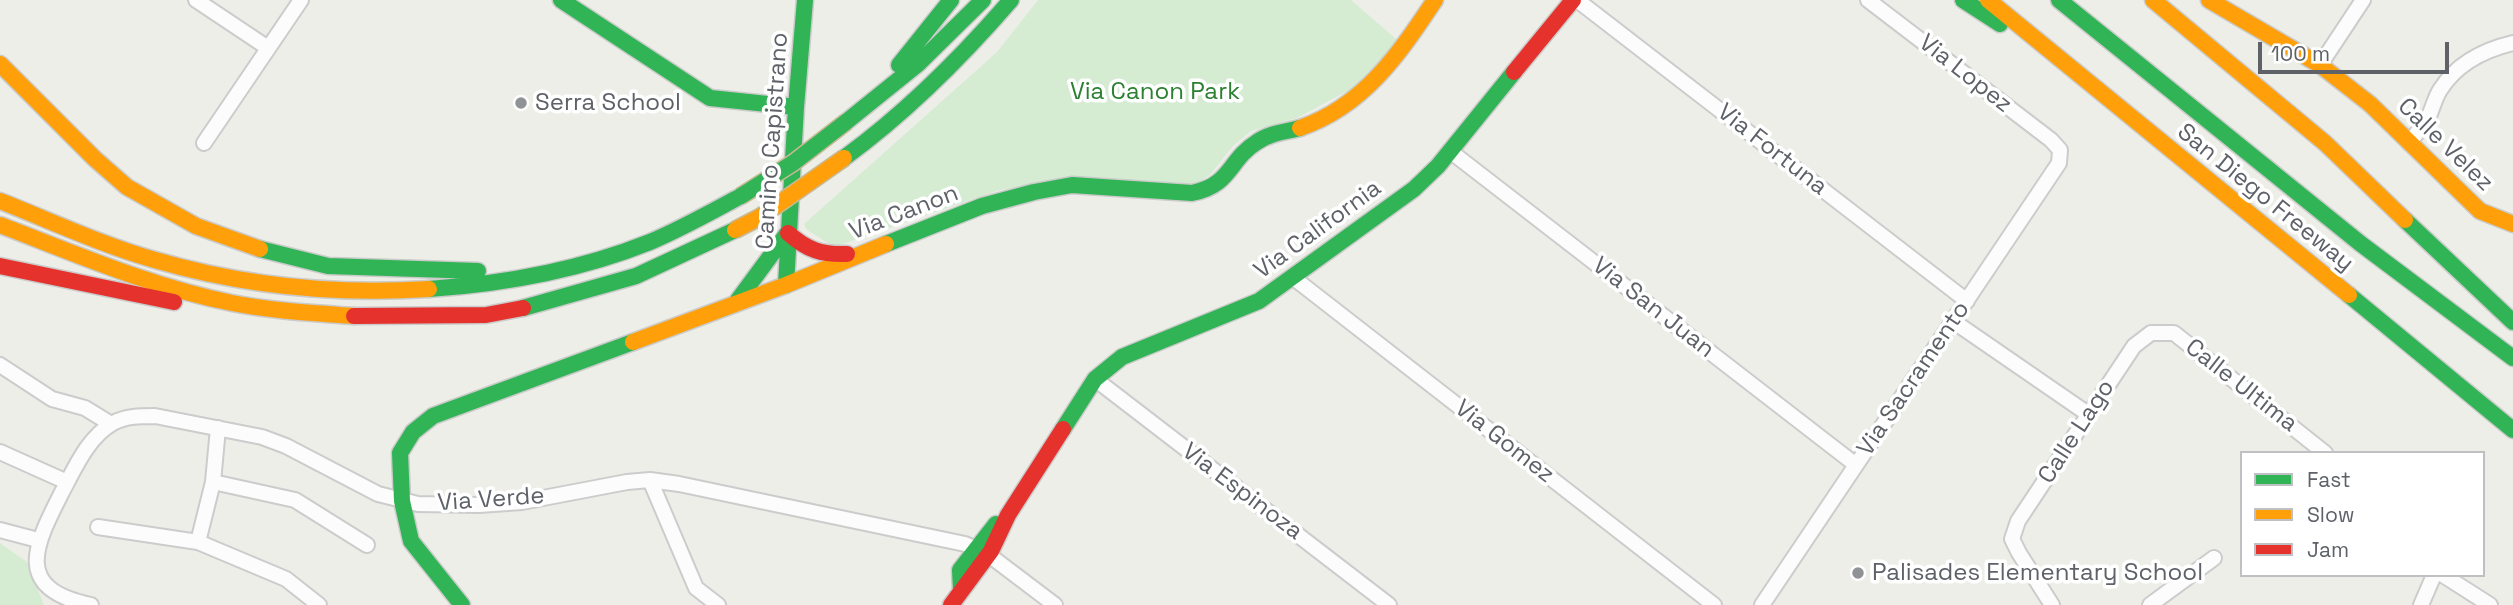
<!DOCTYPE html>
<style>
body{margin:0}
#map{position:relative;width:2513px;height:605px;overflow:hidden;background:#eeeee9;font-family:"Space Grotesk",sans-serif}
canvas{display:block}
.legend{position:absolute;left:2240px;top:451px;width:245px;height:126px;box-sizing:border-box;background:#fff;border:2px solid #bfc0c3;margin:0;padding:9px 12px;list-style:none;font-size:21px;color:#5e6268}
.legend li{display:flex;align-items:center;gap:14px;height:35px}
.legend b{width:35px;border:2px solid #bfc0c3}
.scale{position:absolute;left:2258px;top:42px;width:191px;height:32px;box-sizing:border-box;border:4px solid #5e6268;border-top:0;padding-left:9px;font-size:21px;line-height:24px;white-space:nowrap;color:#5e6268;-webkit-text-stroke:5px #fff;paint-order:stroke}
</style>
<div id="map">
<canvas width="2513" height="605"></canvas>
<ul class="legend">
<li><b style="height:9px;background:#30b455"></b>Fast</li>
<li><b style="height:9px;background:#ff9f0a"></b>Slow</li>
<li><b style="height:9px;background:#e5322d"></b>Jam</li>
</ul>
<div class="scale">100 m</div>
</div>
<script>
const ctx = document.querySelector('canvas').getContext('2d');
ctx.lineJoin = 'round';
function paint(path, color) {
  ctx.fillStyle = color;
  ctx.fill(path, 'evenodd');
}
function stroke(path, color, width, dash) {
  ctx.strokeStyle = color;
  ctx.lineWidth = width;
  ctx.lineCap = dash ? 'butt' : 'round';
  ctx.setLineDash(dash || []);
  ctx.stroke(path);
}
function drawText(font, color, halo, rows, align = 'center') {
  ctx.font = font + ' "Space Grotesk",sans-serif';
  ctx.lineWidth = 7;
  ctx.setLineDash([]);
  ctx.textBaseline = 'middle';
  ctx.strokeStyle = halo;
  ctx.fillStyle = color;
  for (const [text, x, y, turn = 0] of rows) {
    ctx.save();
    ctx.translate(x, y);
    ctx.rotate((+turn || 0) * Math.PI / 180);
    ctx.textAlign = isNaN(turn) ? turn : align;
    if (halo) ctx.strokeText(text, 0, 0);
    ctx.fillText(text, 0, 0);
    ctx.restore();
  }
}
const green = new Path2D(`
 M1038,0h313l51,44 -32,41 -26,8 -47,25 -46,13 -18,15 -23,29 -14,9 -148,-2 -48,8 -166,57 -27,-17 -3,-6 9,-8 184,-164z
 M0,543l27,19 17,43h-44z`);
const street = new Path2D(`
 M196,0l72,48
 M1577,0l390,301
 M2320,65l43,-65
 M204,143l97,-143
 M2409,143c7,-9 15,-18 20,-27 4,-9 6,-18 11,-26 17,-27 43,-40 73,-47
 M1450,151l406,314
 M1295,279l419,326
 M1953,321l135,93
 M0,365l52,34 33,9 26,16
 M1095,379l294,226
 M0,452l67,30
 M650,480l46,108 22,17
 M213,482l82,18 72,45
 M98,527l100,15 88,37 33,26
 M0,530l38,10
 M198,542l15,-60 5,-54
 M2443,575l47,30
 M91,605c-79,-16 -56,-60 -29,-113 13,-24 26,-55 51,-69 13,-7 27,-7 42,-7l107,21 24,9 92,48 40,10 61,1 43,-3 105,-20 23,-2 29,4 286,60 24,11 66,50
 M1762,605l297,-442 1,-13 -9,-10 -183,-140
 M2052,605l-33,-52 -7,-14 6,-18 116,-175 17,-13h23l151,120
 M2150,605l64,-47
 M2421,605l13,-30`);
const fast = new Path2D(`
 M561,0l149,98 86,9
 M1963,0l37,24
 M2059,0l302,244 152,114
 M899,65l52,-65
 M846,122l72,-58 65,-64
 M844,158c63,-46 116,-99 167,-158
 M2405,220l108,102
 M886,244l96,-38 52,-14 38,-7 120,8c40,-8 36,-33 65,-51 12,-9 28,-10 43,-14
 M260,249l68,17 150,5
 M786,285l10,-178 9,-107
 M429,289c74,-5 151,-19 221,-47 31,-13 61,-30 91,-46
 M2349,295l164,135
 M738,300l51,-69
 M523,308l113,-32 99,-46
 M1063,429l32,-50 27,-22 137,-56 155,-112 24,-23 76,-94
 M961,590l-1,-20 36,-46
 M462,605l-51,-64 -9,-40 -2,-48 13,-21 20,-16 200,-74`);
const slow = new Path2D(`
 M1988,0l361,295
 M2153,0l172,143 80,77
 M2209,0l111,65 50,39 110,107 33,13
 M0,64l95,95 32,28 69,39 64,23
 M1300,128c64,-22 99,-74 135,-128
 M0,201c51,20 102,44 155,59 89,26 181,35 274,29
 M0,225c76,29 152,62 232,78 40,8 81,10 122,13
 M633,342l153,-57 100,-41`);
const jam = new Path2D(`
 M1514,72l59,-72
 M788,233c19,17 34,22 59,21
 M0,266l174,36
 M354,316l132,-1 37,-7
 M951,605l40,-54 17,-36 55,-86`);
const fastBridge = new Path2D(`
 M741,196l52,-33 53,-41`);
const slowBridge = new Path2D(`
 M735,230l25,-13 84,-59`);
const markers = [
 [521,103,7,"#909395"],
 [1858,573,7,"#909395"]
];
const streetNames = [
 ["Via Lopez",1965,74,38],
 ["Camino Capistrano",773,141,-86],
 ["Calle Velez",2445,145,44],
 ["Via Fortuna",1772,150,38],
 ["San Diego Freeway",2265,198,39],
 ["Via Canon",904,213,-21],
 ["Via California",1318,230,-36],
 ["Via San Juan",1653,308,38],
 ["Via Sacramento",1914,379,-56],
 ["Calle Ultima",2241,386,38],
 ["Calle Lago",2077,432,-57],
 ["Via Gomez",1504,442,38],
 ["Via Espinoza",1242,492,37],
 ["Via Verde",491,500,-4]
];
const parkNames = [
 ["Via Canon Park",1155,92]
];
const poiNames = [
 ["Serra School",535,103],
 ["Palisades Elementary School",1872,573]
];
paint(green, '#d5ecd3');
stroke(street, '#cbcccb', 18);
stroke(fast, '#cacbca', 19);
stroke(slow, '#cacbca', 19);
stroke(jam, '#cacbca', 19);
stroke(street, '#fcfcfc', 14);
stroke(fast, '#30b455', 16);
stroke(slow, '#ff9f0a', 16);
stroke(jam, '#e5322d', 16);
stroke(fastBridge, '#c7b995', 19, []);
stroke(slowBridge, '#c7b995', 19, []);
stroke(fastBridge, '#30b455', 16);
stroke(slowBridge, '#ff9f0a', 16);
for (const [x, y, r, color] of markers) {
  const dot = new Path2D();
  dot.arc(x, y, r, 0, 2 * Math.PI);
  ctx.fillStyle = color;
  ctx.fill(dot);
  stroke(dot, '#fff', 2.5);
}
drawText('24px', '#5e6268', '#fff', streetNames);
drawText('24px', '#2b8130', '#fff', parkNames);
drawText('24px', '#5e6268', '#fff', poiNames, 'left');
</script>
